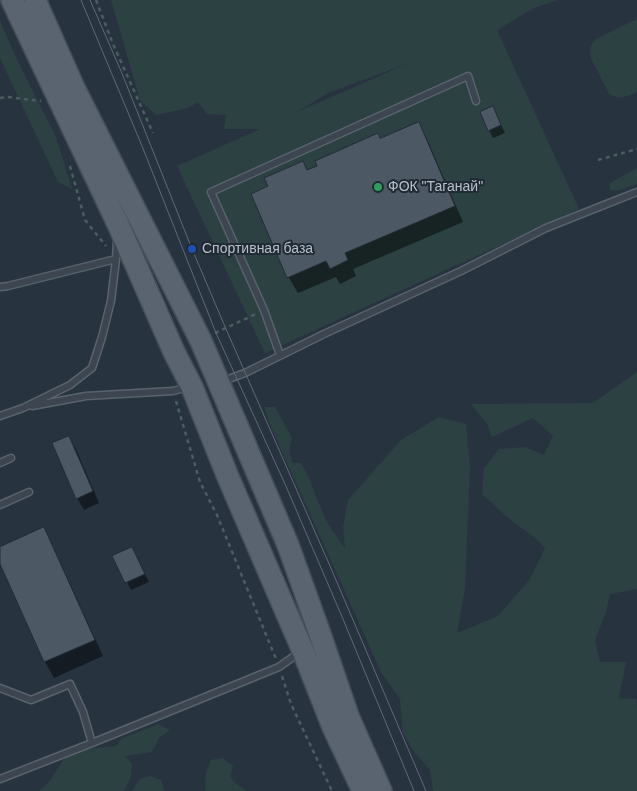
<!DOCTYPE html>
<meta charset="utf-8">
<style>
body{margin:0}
canvas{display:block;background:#283340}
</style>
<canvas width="637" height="791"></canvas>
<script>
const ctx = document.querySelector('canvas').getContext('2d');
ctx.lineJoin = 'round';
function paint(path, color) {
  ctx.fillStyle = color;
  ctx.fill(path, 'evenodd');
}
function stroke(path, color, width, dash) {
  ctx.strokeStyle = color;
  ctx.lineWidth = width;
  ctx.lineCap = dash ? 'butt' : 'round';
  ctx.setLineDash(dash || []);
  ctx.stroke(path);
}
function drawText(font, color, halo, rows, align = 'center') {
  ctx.font = font + ' Helvetica,sans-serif';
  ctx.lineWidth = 4;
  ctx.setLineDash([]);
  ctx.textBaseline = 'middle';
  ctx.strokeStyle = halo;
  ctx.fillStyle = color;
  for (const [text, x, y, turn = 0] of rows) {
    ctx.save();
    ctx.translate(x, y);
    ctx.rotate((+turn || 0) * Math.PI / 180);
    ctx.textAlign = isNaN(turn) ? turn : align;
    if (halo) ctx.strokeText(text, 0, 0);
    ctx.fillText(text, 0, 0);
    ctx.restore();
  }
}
const green = new Path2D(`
 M111,0h447l-24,8 -37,22 82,179 -314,144 -88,-187 83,-37h-36l2,-14 -19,-1 -9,-12 -10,6 -32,7 -16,-15zM409,63l-112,49 31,-19z
 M637,19v73l-9,4 -10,2 -9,-4 -18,-36 -1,-11 6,-8z
 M0,21l19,43 37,73 16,52 -14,-7 -58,-124z
 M637,168v16l-17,6h-10v-7z
 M637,372v217l-27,5 -4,18 -11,28 5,22h26l-7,36 17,1 1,10v82h-204l-3,-21 -16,-18 -11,-19 -3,-34 -19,-27 -110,-245 -7,-20h11l17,31 -3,15 4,10h8l8,14 7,20 11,25 18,27 -2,-21 5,-28 53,-60 38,-23 27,7 4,43 -2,48 -3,73 -8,45 41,-17 32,-37 15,-31 -11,-11 -26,-19 -26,-24 2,-26 15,-19 26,-2 19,8 9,-19 -20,-18 -41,19 -5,-13 -16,-20 122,-1z
 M158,724l12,6 -11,8 -7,14 -27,4 7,8 -1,13 -7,14h-85l10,-9 19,-29 27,-5 21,-2 7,-8z
 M223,758l10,8 -3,10 5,7 12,8h-41l-1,-2 1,-16 5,-13z
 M150,776l11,4 3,10 -1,1h-31l8,-12z`);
const shadow = new Path2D(`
 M493,108l12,25 -12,5 -4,-8z
 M418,123l9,16 36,83 -110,47 3,7 -16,8 -4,-7 -38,16 -9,-15 -37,-84z
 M69,437l7,12 23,54 -15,7 -7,-12z
 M43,529l9,15 51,112 -49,22 -9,-16 -45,-101v-13z
 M136,556l13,26 -18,8 -17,-33z`);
const building = new Path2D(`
 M493,106l8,19 -13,6 -8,-19z
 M419,122l36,84 -110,47 3,7 -18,9 -4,-8 -39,17 -36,-84 17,-8 -4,-8 39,-17 4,9 10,-4 -2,-5 63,-28 2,5z
 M69,436l24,55 -17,8 -24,-56z
 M44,527l51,113 -51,22 -44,-98v-17z
 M132,547l13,27 -20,9 -13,-27z`);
const path = new Path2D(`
 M96,0l17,44 40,89
 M0,98l7,-1 34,4
 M598,160l39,-11
 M70,166l15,54 21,26
 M215,333l41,-19
 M176,401l24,81 17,33 59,144
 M282,676l9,28 41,87`);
const lane = new Path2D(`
 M0,287l8,-1 108,-27 1,-18
 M280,355l-16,-45 -53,-118 257,-116 8,25
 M223,381l22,-8 79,-39 137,-63 85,-43 91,-36
 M32,406l54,-10 87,-5 15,-4
 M0,416l23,-8 47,-23 22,-17 10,-31 9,-36 5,-42
 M0,463l11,-5
 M0,505l29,-13
 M0,688l31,12 39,-16 13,28 9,31 187,-76 21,-15
 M0,779l92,-36`);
const primary = new Path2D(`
 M12,0l106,224 56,128 18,35 36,90 75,174 30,76 30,64
 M35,0l39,88 127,253 87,204 32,89 28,82 33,75`);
const tram = new Path2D(`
 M81,0l61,146 74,187 69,151 58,135 71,172
 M90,0l31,71 71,178 34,80 104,237 96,225`);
const markers = [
 [378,187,5,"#2e9e5b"],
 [192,249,5,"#1a4fb4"]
];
const poiNames = [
 ["ФОК \"Таганай\"",388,187],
 ["Спортивная база",202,249]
];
paint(green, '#2b4142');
paint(shadow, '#0007');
paint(building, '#4c5965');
stroke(building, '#222c37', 1);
stroke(lane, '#59636d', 9);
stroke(primary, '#454e59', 24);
stroke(path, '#4a5e60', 2.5, [4, 4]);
stroke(lane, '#3c4550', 6);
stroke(primary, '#5a6470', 21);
stroke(tram, '#5e6976', 1);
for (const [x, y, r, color] of markers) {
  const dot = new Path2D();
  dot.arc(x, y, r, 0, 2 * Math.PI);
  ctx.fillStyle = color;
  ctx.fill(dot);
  stroke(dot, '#202a35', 2);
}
drawText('14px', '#b8c0ca', '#202a35', poiNames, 'left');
</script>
